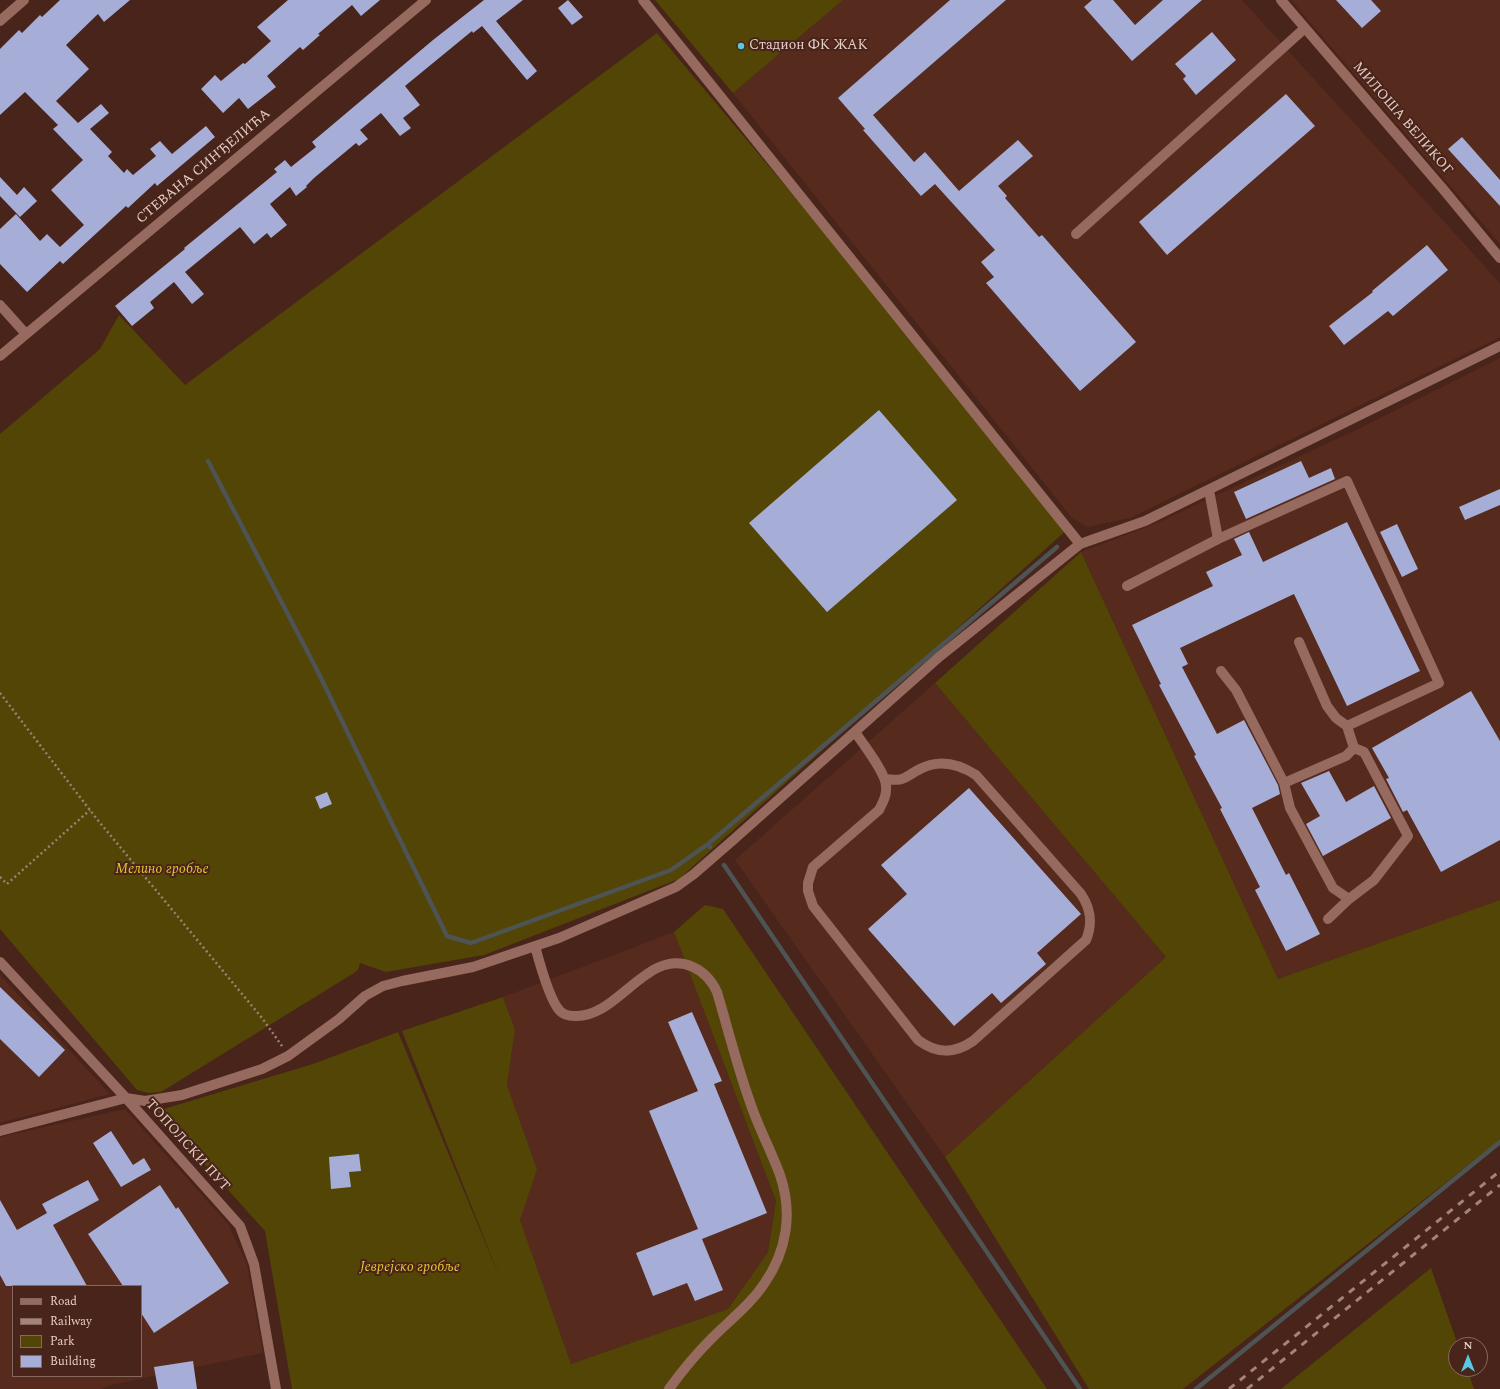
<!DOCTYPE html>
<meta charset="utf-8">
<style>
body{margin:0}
#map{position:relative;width:1500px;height:1389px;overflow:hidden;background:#49241a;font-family:Spectral,serif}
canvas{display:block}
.legend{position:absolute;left:12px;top:1285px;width:130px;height:92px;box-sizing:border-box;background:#49241a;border:1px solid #87685e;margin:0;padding:5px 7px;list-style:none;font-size:12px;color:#e5cdc5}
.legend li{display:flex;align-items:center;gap:8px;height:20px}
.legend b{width:20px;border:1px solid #87685e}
.north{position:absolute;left:1448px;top:1337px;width:40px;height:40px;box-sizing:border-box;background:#49241a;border:1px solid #87685e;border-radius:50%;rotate:0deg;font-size:11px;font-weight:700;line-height:16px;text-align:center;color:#e5cdc5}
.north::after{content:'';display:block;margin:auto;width:14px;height:18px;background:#58c8e4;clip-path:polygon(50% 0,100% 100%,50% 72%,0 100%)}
</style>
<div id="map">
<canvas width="1500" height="1389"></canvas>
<ul class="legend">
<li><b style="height:5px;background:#966a5e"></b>Road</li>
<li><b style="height:5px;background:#a2847b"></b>Railway</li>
<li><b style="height:11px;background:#524505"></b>Park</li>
<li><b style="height:11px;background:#a6aed7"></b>Building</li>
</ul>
<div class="north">N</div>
</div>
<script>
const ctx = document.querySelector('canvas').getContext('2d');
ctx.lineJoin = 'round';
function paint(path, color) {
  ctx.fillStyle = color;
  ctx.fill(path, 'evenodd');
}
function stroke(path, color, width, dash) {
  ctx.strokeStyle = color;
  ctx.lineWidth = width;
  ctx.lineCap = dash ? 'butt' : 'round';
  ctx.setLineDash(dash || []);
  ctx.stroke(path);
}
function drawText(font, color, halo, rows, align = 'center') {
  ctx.font = font + ' Spectral,serif';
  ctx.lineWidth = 4;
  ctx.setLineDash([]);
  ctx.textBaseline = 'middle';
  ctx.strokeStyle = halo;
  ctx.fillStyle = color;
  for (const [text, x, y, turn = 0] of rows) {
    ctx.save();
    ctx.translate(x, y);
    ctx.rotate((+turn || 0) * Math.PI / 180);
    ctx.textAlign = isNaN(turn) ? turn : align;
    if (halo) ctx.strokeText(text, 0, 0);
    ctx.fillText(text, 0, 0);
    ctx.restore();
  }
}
const built = new Path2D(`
 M843,0h399l258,283v54l-370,181 -42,9 -16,-9 -339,-425z
 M1291,0h209v244z
 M1500,358v542l-222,79 -197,-427 76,-29 199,-93z
 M935,683l231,274 -221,200 -210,-297z
 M674,932l102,269 -8,51 -40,57 -157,55 -51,-144 17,-51 -30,-84 8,-56 -12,-32z
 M0,975l110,119 -110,29z
 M125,1109l103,115 19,40 16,89 -152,32 -10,4h-101v-252zM13,1286h128v90h-128z`);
const green = new Path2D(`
 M655,0h188l-110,93z
 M657,33l414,493 -392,353 -195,76 -98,17 -26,-9 -2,7 -4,3 -193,119 -12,1 -12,-3 -137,-161v-495l100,-85 19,-34 66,70z
 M1081,552l197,427 222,-79v240l-317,249h-94l-144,-232 221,-200 -231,-274z
 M705,905l18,4 324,480h-755l-27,-158 -108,-120 156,-47 85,-32 102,246 -98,-247 101,-34 12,32 -8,56 30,84 -17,51 51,144 157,-55 40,-57 8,-51 -102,-269z
 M1431,1268l27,77h-2v24h11l7,20h-193z`);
const stream = new Path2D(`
 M208,461l110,211 129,264 24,7 200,-73 37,-26 2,3
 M708,844l349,-297
 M724,865l356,524
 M1196,1389l304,-247`);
const building = new Path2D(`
 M60,0h70l-26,22 -6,-8 -32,31 23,24 -33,32 22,22 23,-19 8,9 -19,16 22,23 -4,4 16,17 3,-4 6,6 23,-19 -6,-7 10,-8 12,13 34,-28 9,11 -58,49 -2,-3 -27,25 -2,-2 -63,58 -3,-3 -33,31 -27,-28v-35l16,-15 24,27 7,-7 13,13 24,-22 -33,-35 32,-30 -30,-31 5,-4 -33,-33 -25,23v-66l19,-19 3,3 18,-18 2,2z
 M288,0h92l-19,16 -9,-11 -34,29 2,1 -17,15 -3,-3 -33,29 9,11 -28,22 -9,-11 -16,15 -22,-24 14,-14 6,6 22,-18 2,1 26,-23 -14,-14z
 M484,0h39l-27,21 41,50 -10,9 -45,-54 -9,7 -1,-2 -67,55 15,19 -17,13 8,10 -11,8 -19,-23 -21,17 8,9 -9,7 -3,-3 -42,35 -8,8 1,1 -11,9 -6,-9 -20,17 17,21 -16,13 -4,-5 -13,11 -14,-17 -55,45 19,22 -12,10 -18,-22 -24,20 4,6 -22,18 -17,-20 70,-57 -1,-1 93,-76 -3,-3 11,-9 6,7 25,-20 -4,-5 121,-102z
 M568,0l15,17 -11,8 -14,-17z
 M950,0h56l-133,115 41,47 11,-10 34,39 59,-51 15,16 -35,30 9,10 -2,2 34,39 3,-2 94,107 -56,49 -94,-108 8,-6 -13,-15 14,-12 -60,-66 -14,12 -58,-66 2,-1 -27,-31z
 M1092,0h21l22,25 28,-25h39l-70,61 -48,-54z
 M1336,0h35l10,11 -19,17z
 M1212,32l24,28 -40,35 -13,-16 3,-3 -11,-12z
 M1286,94l29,32 -148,129 -28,-33z
 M1462,137l38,43v26l-52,-57z
 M0,177l17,18 7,-8 13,14 -17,16 -20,-21z
 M1427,245l21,25 -55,46 -5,-5 -44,34 -15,-19 44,-34 -1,-1z
 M879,410l78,90 -130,112 -78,-89z
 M1301,461l8,17 22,-10 4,11 -89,40 -12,-27z
 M1500,489v16l-35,15 -6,-13z
 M1347,522l73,149 -73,35 -53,-112 -114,54 8,16 -6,3 35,67 27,-14 34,65 2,9 -28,14 34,67 3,-2 31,61 -34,17 -31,-61 5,-3 -40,-78 2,-1 -28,-52 2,-1 -37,-70 2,-1 -29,-59 81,-39 -7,-14 36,-17 -8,-16 15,-7 14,30z
 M1397,524l21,45 -16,8 -22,-45z
 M1471,691l29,50v99l-59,32 -34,-62 -4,2 -17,-33 3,-1 -17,-30z
 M1329,771l17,31 28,-16 17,32 -68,38 -17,-32 14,-8 -19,-33z
 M969,788l112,126 -44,39 9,11 -45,39 -9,-10 -38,33 -86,-97 39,-35 -26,-29z
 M327,792l5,12 -12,5 -5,-12z
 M0,987l65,63 -26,27 -39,-38z
 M692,1012l30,69 -8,3 53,129 -65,26 21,51 -28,11 -8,-18 -34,13 -17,-43 62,-24 -49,-118 49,-20 -30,-69z
 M111,1131l22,34 11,-7 7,12 -30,17 -28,-44z
 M359,1154l2,17 -12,1 2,15 -20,2 -2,-32z
 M88,1180l11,20 -46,25 34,61h-81l-6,-11v-75l17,30 30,-17 -5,-9z
 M160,1185l16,24 2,-2 51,76 -75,50 -13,-20v-27h-18l-35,-52z
 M193,1361l4,28h-39l-4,-22z`);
const path = new Path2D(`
 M0,693l96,125 166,200 20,28
 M0,877l7,7 83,-74`);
const minor = new Path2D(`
 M643,0l437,544
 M1281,0l162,189 57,69
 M0,21l24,-21
 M1076,234l229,-206
 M0,305l26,29
 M0,356l426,-356
 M1209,490l9,49
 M1127,586l91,-47 129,-58 92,202 -92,43
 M1299,642l28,64 9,12 11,8 7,22 10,4 44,84 -34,44 -25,19 -21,20
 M1221,671l15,19 48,93 6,25 43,80 16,11
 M855,732c8,12 31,41 31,54 1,9 -3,16 -7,24l-66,57 -5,16v8l5,15 105,134c19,14 36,14 55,1l113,-101c7,-17 5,-31 -5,-46l-105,-119c-17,-11 -37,-16 -56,-6 -16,8 -15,13 -35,10
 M1284,783l62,-27 8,-8
 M535,946c4,15 15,55 25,65 4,4 9,5 14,5 44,3 73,-70 119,-49 11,5 19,14 24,25 11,37 20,74 33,110 8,25 21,48 30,73 13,38 7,76 -16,109 -14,21 -34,36 -52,54 -16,16 -30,33 -43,51
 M0,962l126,136 114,128 14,38 22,125
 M0,1131l126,-33 19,3 37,-6 80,-26 26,-13 51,-37 26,-23 18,-10 19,-5 71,-14 86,-29 117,-51 18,-13 38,-33 207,-184 141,-113 65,-23 355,-175`);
const rail = new Path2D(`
 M1229,1389l271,-218
 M1247,1389l253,-204`);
const markers = [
 [741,46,4,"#58c8e4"]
];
const poiNames = [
 ["Стадион ФК ЖАК",749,46]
];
const streetNames = [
 ["МИЛОША ВЕЛИКОГ",1402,119,49],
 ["СТЕВАНА СИНЂЕЛИЋА",204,167,-40],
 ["ТОПОЛСКИ ПУТ",187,1146,48]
];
const parkNames = [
 ["Мелино гробље",162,870],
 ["Јеврејско гробље",410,1268]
];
paint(built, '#562a1d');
paint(green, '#524505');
stroke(stream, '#4e5354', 4.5);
paint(building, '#a6aed7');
stroke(path, '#9e8077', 2.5, [2, 3]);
stroke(minor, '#966a5e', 10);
stroke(rail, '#a2847b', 3, [7, 7]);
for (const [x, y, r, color] of markers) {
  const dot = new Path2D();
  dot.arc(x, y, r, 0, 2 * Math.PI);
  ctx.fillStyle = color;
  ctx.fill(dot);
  stroke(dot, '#49241a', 1.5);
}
drawText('14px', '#e5cdc5', '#49241a', poiNames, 'left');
drawText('14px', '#e5cdc5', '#49241a', streetNames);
drawText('italic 14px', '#e5c632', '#49241a', parkNames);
</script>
